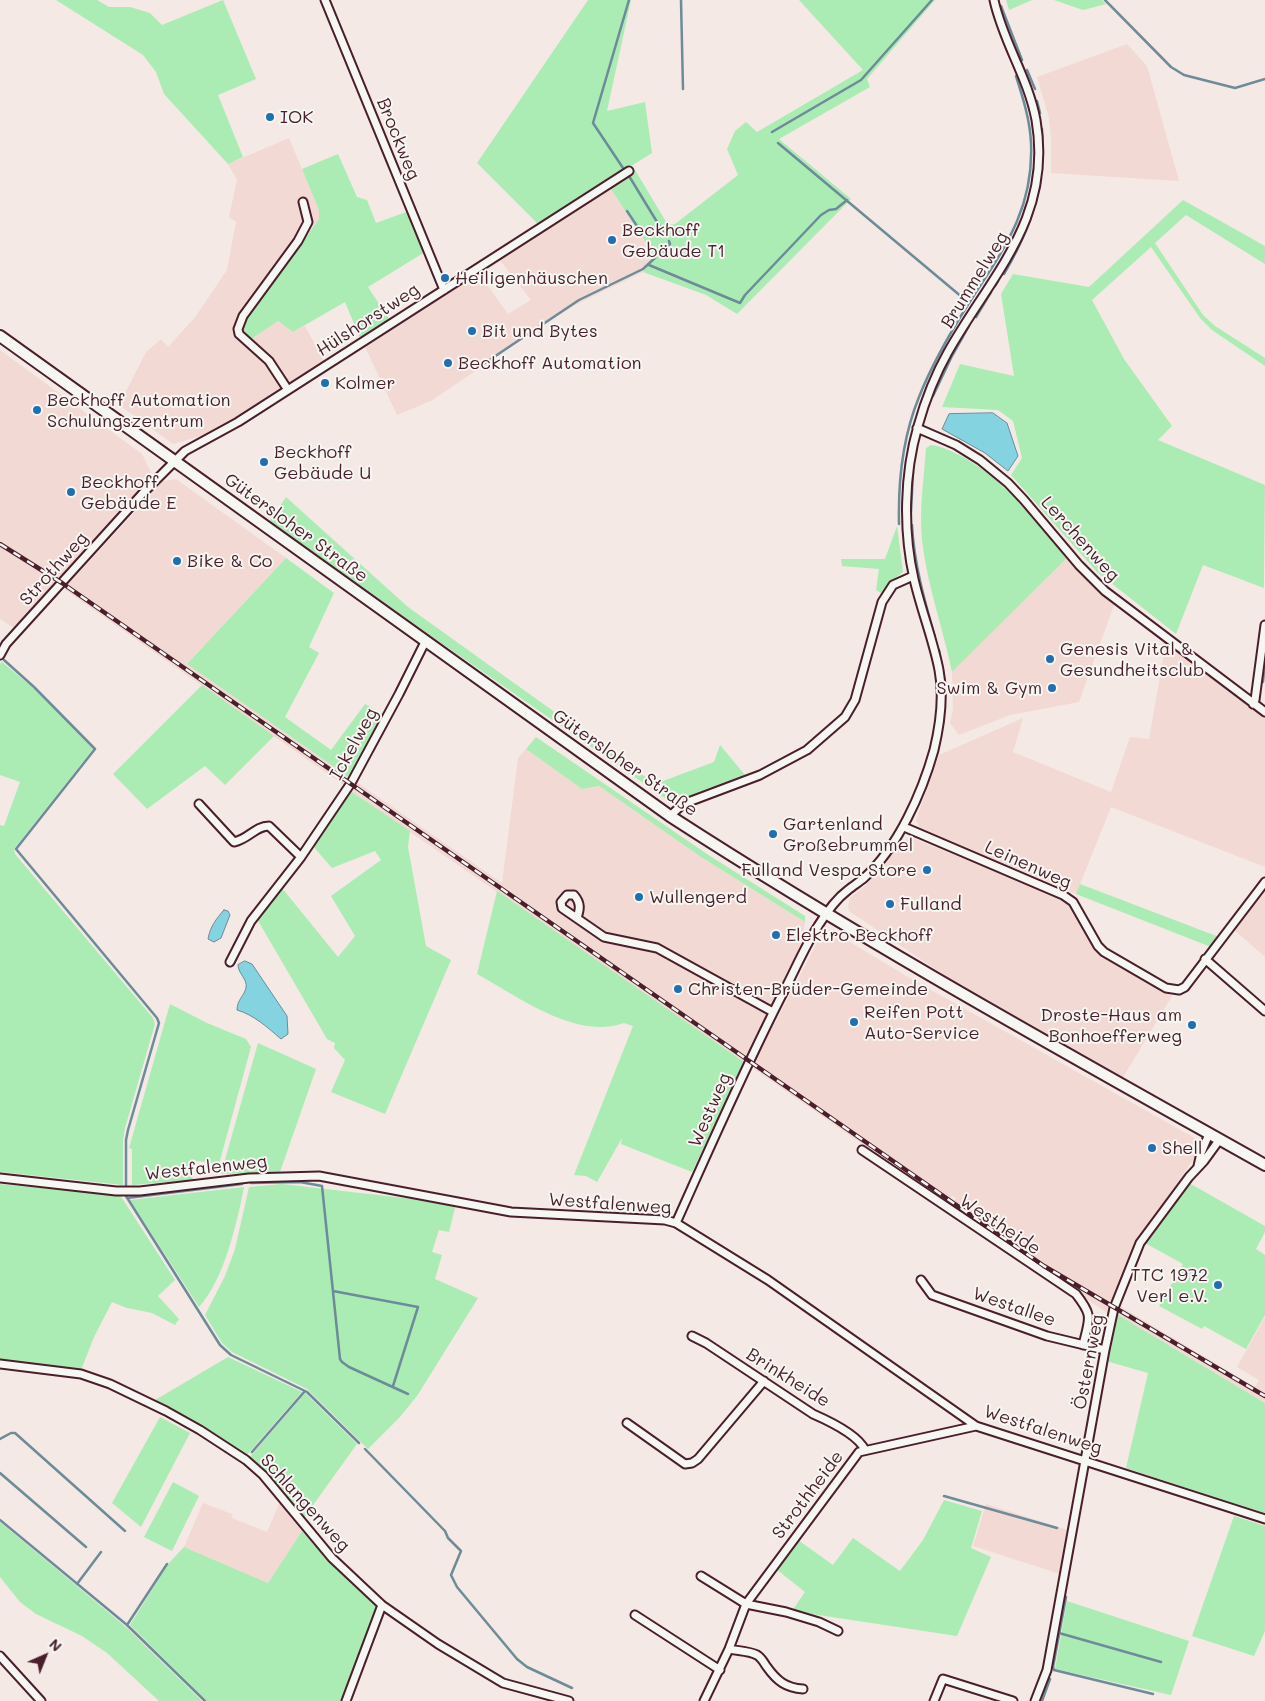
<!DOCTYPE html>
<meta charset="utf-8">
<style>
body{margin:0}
#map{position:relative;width:1265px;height:1701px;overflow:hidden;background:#f4e9e4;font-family:Mali,sans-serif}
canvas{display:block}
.north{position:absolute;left:20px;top:1631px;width:50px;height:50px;-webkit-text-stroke:4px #f6f6f2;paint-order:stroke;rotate:44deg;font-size:14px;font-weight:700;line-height:20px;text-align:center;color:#4a1f2b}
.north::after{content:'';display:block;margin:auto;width:18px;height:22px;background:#4a1f2b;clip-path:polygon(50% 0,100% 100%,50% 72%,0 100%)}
</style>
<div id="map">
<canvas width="1265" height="1701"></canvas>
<div class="north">N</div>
</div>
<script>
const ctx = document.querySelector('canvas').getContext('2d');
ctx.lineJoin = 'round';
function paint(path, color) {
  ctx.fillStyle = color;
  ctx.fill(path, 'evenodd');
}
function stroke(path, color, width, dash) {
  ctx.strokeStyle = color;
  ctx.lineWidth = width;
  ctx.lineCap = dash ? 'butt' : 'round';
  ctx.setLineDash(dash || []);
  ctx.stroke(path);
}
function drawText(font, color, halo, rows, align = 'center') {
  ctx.font = font + ' Mali,sans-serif';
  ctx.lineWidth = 4;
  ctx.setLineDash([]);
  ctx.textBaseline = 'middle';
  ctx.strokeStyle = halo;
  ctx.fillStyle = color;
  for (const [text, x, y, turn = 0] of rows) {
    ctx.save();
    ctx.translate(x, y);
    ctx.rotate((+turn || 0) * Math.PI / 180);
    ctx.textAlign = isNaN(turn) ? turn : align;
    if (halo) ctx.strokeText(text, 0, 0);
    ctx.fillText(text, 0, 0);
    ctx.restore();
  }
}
const built = new Path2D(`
 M1127,44l20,22 32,115 -128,-8v-33l-2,-22 -12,-41z
 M289,138l30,72v9l-74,103 -3,7 1,4 7,7 28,-19 15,11 12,-6 19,36 -113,71 -38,11 -54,-39 27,-53 15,-13 7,8 28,-31 31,-46 9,-48 -7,-5 8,-37 -9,-16z
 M609,186l46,72 -12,14 -66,32 -31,19 -115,78 -34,14 -32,-68 113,-75 30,42 23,-14 -32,-41z
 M0,350l142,104 10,20 -97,111 -41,43 -14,-9z
 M176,479l110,79 -99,106 163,114 -5,8 -281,-197 99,-108z
 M1067,558l47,47 -35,97 -69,13 -51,20 -9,-12 3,-14 -1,-37z
 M1171,647l94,70v150l-154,-60 -35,87 -156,-65 -4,-9 23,-65 84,-37 -10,34 98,40 19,-55 19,2 16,-91z
 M526,749l56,40 17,-3 102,71 104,65 -4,22 -25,54 -32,64 -395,-272 6,-9 147,102 16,-125z
 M908,838l7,1 145,59 10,9 31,50 71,39 -50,83 -139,-78 -134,-90 -1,-5 2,-8 15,-12 14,-15 24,-30z
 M1265,891v66l-31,-27z
 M830,930l78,47 292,164 -6,17 -17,26 -43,60 -25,70 -155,-104 -3,-4 5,-8 -4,-2 -5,7 -197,-137 25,-43 46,-88z
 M1118,1305l137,82 4,-7 -22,-13 28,-50v86l-150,-90z
 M281,1499l21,32 -34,52 -84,-36 19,-44 29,11v4l35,14z
 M986,1504l82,26 -8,44 -87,-28z`);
const green = new Path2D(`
 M56,0h41l12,7h21l20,6 12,12 61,-25 33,79 -38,16 25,62 -15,7 -64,-70 -8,-22 -13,-17z
 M588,0h43l-24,111 38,-9 7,51 -114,71 -61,-61z
 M799,0h136l-68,79 3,8 -91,52 72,60 -114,115 -31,-19 -63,-23 12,-15 -46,-71 26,-16 33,55 7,-1 63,-49 -11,-26 8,-18 11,-9 11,10 106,-62z
 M1006,0h26l-23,10z
 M1054,0h48l4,4 -23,6z
 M338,154l19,43 10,3 9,23 33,-12 16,41 -57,35 21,32 -29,19 -15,-36 -52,30 -15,-11 -28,19c-7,-7 -8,-9 -5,-18l74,-103v-9l-17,-41z
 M1183,200l82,46v18l-79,-49 -31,28 48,72 12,11 50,32v8l-53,-36 -12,-12 -49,-71 -59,53 32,59 48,67 -14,14 107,45 -1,103 -61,-23 -27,69 -79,-62 -86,-97 11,-17 -9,-37 -15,-11 -56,-3 18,-43 54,12 -13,-82 12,-20 76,13z
 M931,445c11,1 22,7 32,12 43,24 72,64 104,101l-115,114c-9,-44 -25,-87 -30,-132 -3,-30 2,-62 4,-92z
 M286,497l122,110 247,177 59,-22 6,-17 25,30 -47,17 -23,13 -241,-167 -164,-117z
 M897,526l6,46 -13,10 -9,11 -5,-3 3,-21 -37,-3 -1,-7h44z
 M286,558l48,35 -25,54 10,6 -34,64 46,33 34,-46 20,11 -35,63 -163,-114z
 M1,661l32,27 60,61 -79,100 1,5 138,164 2,6 -30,104 -2,13v44l-123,-13v-347l4,1 16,-44 -20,-7v-110z
 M202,685l72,51 -49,49 -20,-19 -58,43 -34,-35z
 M536,737l171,117 98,62v6l-104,-65 -102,-71 -17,3 -56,-40z
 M349,790l61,41 -2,16 18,99 25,14 -66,154 -54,-22 14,-32 -11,-12 1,-5 -8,-4 -70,-120 25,-31 56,69 17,-21 -24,-40 50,-36 -6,-9 -43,17 -20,-23z
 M1080,884l139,53 -8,10 -135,-53z
 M497,891l247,171 -52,110 -71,-28 1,-6 -25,44 -11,-6 -12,-1 59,-149 -9,-3c-49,17 -105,-26 -147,-49z
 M170,1004l37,19 39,16 5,8 -32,117 -28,-4 2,20 -61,5v-36l-3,-1z
 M258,1043l58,26 -36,103 -59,2z
 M1189,1183l76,43v6l-9,17 9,6v60l-19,34 -42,-23 -2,3 -43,-23 24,-42 -38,-21z
 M0,1184l120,11 55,85 -17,16 21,23 -4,6 -23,-12 -25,-5 -15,-6 -18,35 -13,33 -81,-8z
 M282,1184l174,20 -7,28 -10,-2 -7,22 10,3 -7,24 43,19 -61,98 -18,22 -31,31 -61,-60 -75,-37 -10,-9 -17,-28 20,-39 10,-27 14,-62z
 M244,1187c-7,36 -20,93 -45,120l-69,-107z
 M1115,1313l150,90v111l-139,-46 22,-95 -42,-12z
 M228,1357l74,35 -56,64 -42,-29 -49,-27z
 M305,1393l52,51 -54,75c-16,-23 -33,-43 -54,-61z
 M160,1417l30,16 -49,94 -29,-24z
 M173,1482l26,14 -27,55 -28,-14z
 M944,1500l38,11 -11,37 20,9 -34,79 -165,-25 13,-19 -29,-23 22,-29 35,25 20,-27 47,33 23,-31z
 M1234,1516l31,10v105l-11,25 -62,-20z
 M0,1522l127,106 75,73h-43l-52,-48 -25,-17 -46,-22 -16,-12 -20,-25z
 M302,1531l27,30 47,45 -33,95h-136l-77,-76 39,-62 15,-16 84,36z
 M1067,1601l122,40 -18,54 -116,-26z`);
const water = new Path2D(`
 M993,413l14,10 11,33 -10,15 -23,-18 -43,-24 7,-15z
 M224,910l4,1 2,4 -9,23 -7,4 -6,-3c2,-12 8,-20 16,-29z
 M245,961l7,3 35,52 1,18 -7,5c-14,-12 -27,-24 -44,-29 0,-10 7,-14 9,-22 2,-9 -8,-14 -8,-23z`);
const stream = new Path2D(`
 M681,0l2,89
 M1105,0l66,67 13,8 51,13 30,-9
 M1001,6l21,54
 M1027,70l8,19
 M1037,101l3,12
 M1042,129v35
 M772,132l89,-52 71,-80
 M778,143l191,160
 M623,168l-30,-45 36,-123
 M629,176l36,59
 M627,211l16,24
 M649,265l91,38 5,-8 76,-80 8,-5 7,-1 11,-9
 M1004,274c19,-32 30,-59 37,-96
 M995,286l3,-5
 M976,317l15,-25
 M476,369l103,-69 64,-31 27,-25 -1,-3
 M933,396l18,-38 18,-32
 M911,512l2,-40
 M899,524c-1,-42 4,-88 20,-127 13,-33 31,-64 50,-94 34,-53 65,-93 62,-160 -1,-23 -8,-45 -15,-67
 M912,525c2,38 12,74 23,112
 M939,650l7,38
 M4,660l30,27 61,62 -79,100 141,169 2,5 -31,107 -2,10v45
 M1263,682l2,-22
 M251,1183l49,-1 22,4 18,173 2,3 7,5 59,27
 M126,1196l94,149 11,10 76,37 52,51
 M127,1198l115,-14
 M333,1291l85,16 -25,79
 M0,1439l11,-6h4l110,98
 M365,1449l80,82 3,7 13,13 -10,24 6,12 60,72 10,8 45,21
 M252,1452l53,-61
 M0,1473l86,74
 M944,1496l113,32
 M0,1520l127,105 78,76
 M77,1584l24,-32
 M1066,1597l-13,70 1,3 99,24
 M127,1625l40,-61
 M422,1629l50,32
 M1059,1633l102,29
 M546,1691l15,4
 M1042,1701l8,-22`);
const street = new Path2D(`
 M325,0l119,290
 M288,390l-19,-29 -30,-27 -1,-5 5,-13 55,-75 10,-19 -5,-20
 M917,428l39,17 24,15 28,23 16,17 55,65 26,26 160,121
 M0,655l6,-11 137,-151 42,-42 53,-29 391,-251
 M1253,704l2,-4 10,-75
 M199,804l35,38c15,-3 21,-16 35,-16l32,31
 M670,816l13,-12 77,-29 47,-25 38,-33 10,-17 27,-98 11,-17 20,-9
 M904,827l159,68 10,7 25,44 6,6 62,36 13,2 6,-3 80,-105
 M577,918c3,-9 4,-15 -3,-23h-7l-6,7 1,6 42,29 53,11 116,64
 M1205,959l60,52
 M230,962l21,-41 50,-64 50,-74 48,-89 26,-52
 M862,1150l214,144c18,23 13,24 7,51
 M1198,1166l3,-13 8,-19
 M0,1178l116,13h24l109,-13 70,-2 192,36 154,8 11,3 92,57 208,146 289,93
 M676,1223c35,-78 69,-156 108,-232 11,-21 21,-45 34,-65 8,-13 18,-27 30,-36 5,-4 11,-8 16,-12 34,-31 58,-85 70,-128 6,-25 10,-54 5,-80 -6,-31 -18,-60 -25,-91 -11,-48 -10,-105 4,-153 7,-25 17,-51 30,-74 44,-78 105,-134 88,-232 -8,-43 -33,-78 -42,-120
 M921,1280l11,15 115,41 58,14
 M692,1336l14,7 107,71c16,7 45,21 52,36
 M0,1364l81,10 29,10 56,27 34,19 46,30 17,15 69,83 50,47 56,39 65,39 66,18
 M627,1423l58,41 7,-1 6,-4 66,-78
 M701,1576l45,28 40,8 33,10 19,9
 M635,1615l85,55
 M729,1649c9,2 20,2 28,6 5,3 7,8 10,12 10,14 19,21 36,22
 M0,1656l41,45
 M346,1701l36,-96
 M704,1701l25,-52 17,-45 113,-152 117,-26
 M934,1701l9,-22 70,22
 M1035,1701l12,-31 58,-320 9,-42 26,-65 49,-66 15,-16 16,-22`);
const secondary = new Path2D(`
 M0,336l670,480c193,125 394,236 595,349`);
const rail = new Path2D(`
 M0,544l62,39 982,683 221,130`);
const markers = [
 [270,117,5,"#1f6fb2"],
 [612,240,5,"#1f6fb2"],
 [445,278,5,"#1f6fb2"],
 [472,331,5,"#1f6fb2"],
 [448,363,5,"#1f6fb2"],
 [325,383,5,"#1f6fb2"],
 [37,410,5,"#1f6fb2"],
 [264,462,5,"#1f6fb2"],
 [71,492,5,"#1f6fb2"],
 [177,561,5,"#1f6fb2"],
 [1050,659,5,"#1f6fb2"],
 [1052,688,5,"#1f6fb2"],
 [773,834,5,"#1f6fb2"],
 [927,870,5,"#1f6fb2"],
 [639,897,5,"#1f6fb2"],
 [890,904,5,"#1f6fb2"],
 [776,935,5,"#1f6fb2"],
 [678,989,5,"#1f6fb2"],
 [854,1022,5,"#1f6fb2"],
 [1192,1025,5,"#1f6fb2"],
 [1152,1148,5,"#1f6fb2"],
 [1218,1285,5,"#1f6fb2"]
];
const poiNames = [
 ["IOK",280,117],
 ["Beckhoff",622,230],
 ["Gebäude T1",622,251],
 ["Heiligenhäuschen",455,278],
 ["Bit und Bytes",482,331],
 ["Beckhoff Automation",458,363],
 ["Kolmer",335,383],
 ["Beckhoff Automation",47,400],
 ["Schulungszentrum",47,421],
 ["Beckhoff",274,452],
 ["Gebäude U",274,473],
 ["Beckhoff",81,482],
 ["Gebäude E",81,503],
 ["Bike & Co",187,561],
 ["Genesis Vital &",1060,649],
 ["Gesundheitsclub",1060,670],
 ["Swim & Gym",1042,688,"right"],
 ["Gartenland",783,824],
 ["Großebrummel",783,845],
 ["Fulland Vespa Store",917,870,"right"],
 ["Wullengerd",649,897],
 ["Fulland",900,904],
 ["Elektro Beckhoff",786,935],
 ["Christen-Brüder-Gemeinde",688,989],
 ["Reifen Pott",864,1012],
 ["Auto-Service",864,1033],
 ["Droste-Haus am",1182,1015,"right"],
 ["Bonhoefferweg",1182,1036,"right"],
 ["Shell",1162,1148],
 ["TTC 1972",1208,1275,"right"],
 ["Verl e.V.",1208,1296,"right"]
];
const streetNames = [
 ["Brockweg",398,139,68],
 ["Brummelweg",975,280,-58],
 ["Hülshorstweg",368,320,-33],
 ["Gütersloher Straße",296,528,36],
 ["Lerchenweg",1080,539,48],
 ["Strothweg",54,569,-48],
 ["Ickelweg",354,744,-61],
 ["Gütersloher Straße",625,763,35],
 ["Leinenweg",1028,865,24],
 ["Westweg",710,1110,-66],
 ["Westfalenweg",206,1168,-6],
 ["Westfalenweg",610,1204,4],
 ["Westheide",1000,1225,34],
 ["Westallee",1014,1307,19],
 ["Östernweg",1089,1362,-79],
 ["Brinkheide",788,1378,32],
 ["Westfalenweg",1043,1430,18],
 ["Strothheide",808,1495,-53],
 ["Schlangenweg",305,1503,48]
];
paint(built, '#f2d9d3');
paint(green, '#abecb5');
paint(water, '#84d3e1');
stroke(water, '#6d8b98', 1);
stroke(stream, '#6d8b98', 2.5);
stroke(street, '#4a1f2b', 11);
stroke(secondary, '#4a1f2b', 14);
stroke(street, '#f6f6f2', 7);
stroke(secondary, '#f6f6f2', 10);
stroke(rail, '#4a1f2b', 4.5);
stroke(rail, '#f6f6f2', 2.5, [8]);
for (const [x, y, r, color] of markers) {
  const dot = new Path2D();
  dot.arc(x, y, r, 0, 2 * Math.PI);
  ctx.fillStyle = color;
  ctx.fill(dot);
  stroke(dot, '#f6f6f2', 2);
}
drawText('18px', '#4a1f2b', '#f6f6f2', poiNames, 'left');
drawText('18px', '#4a1f2b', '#f6f6f2', streetNames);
</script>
